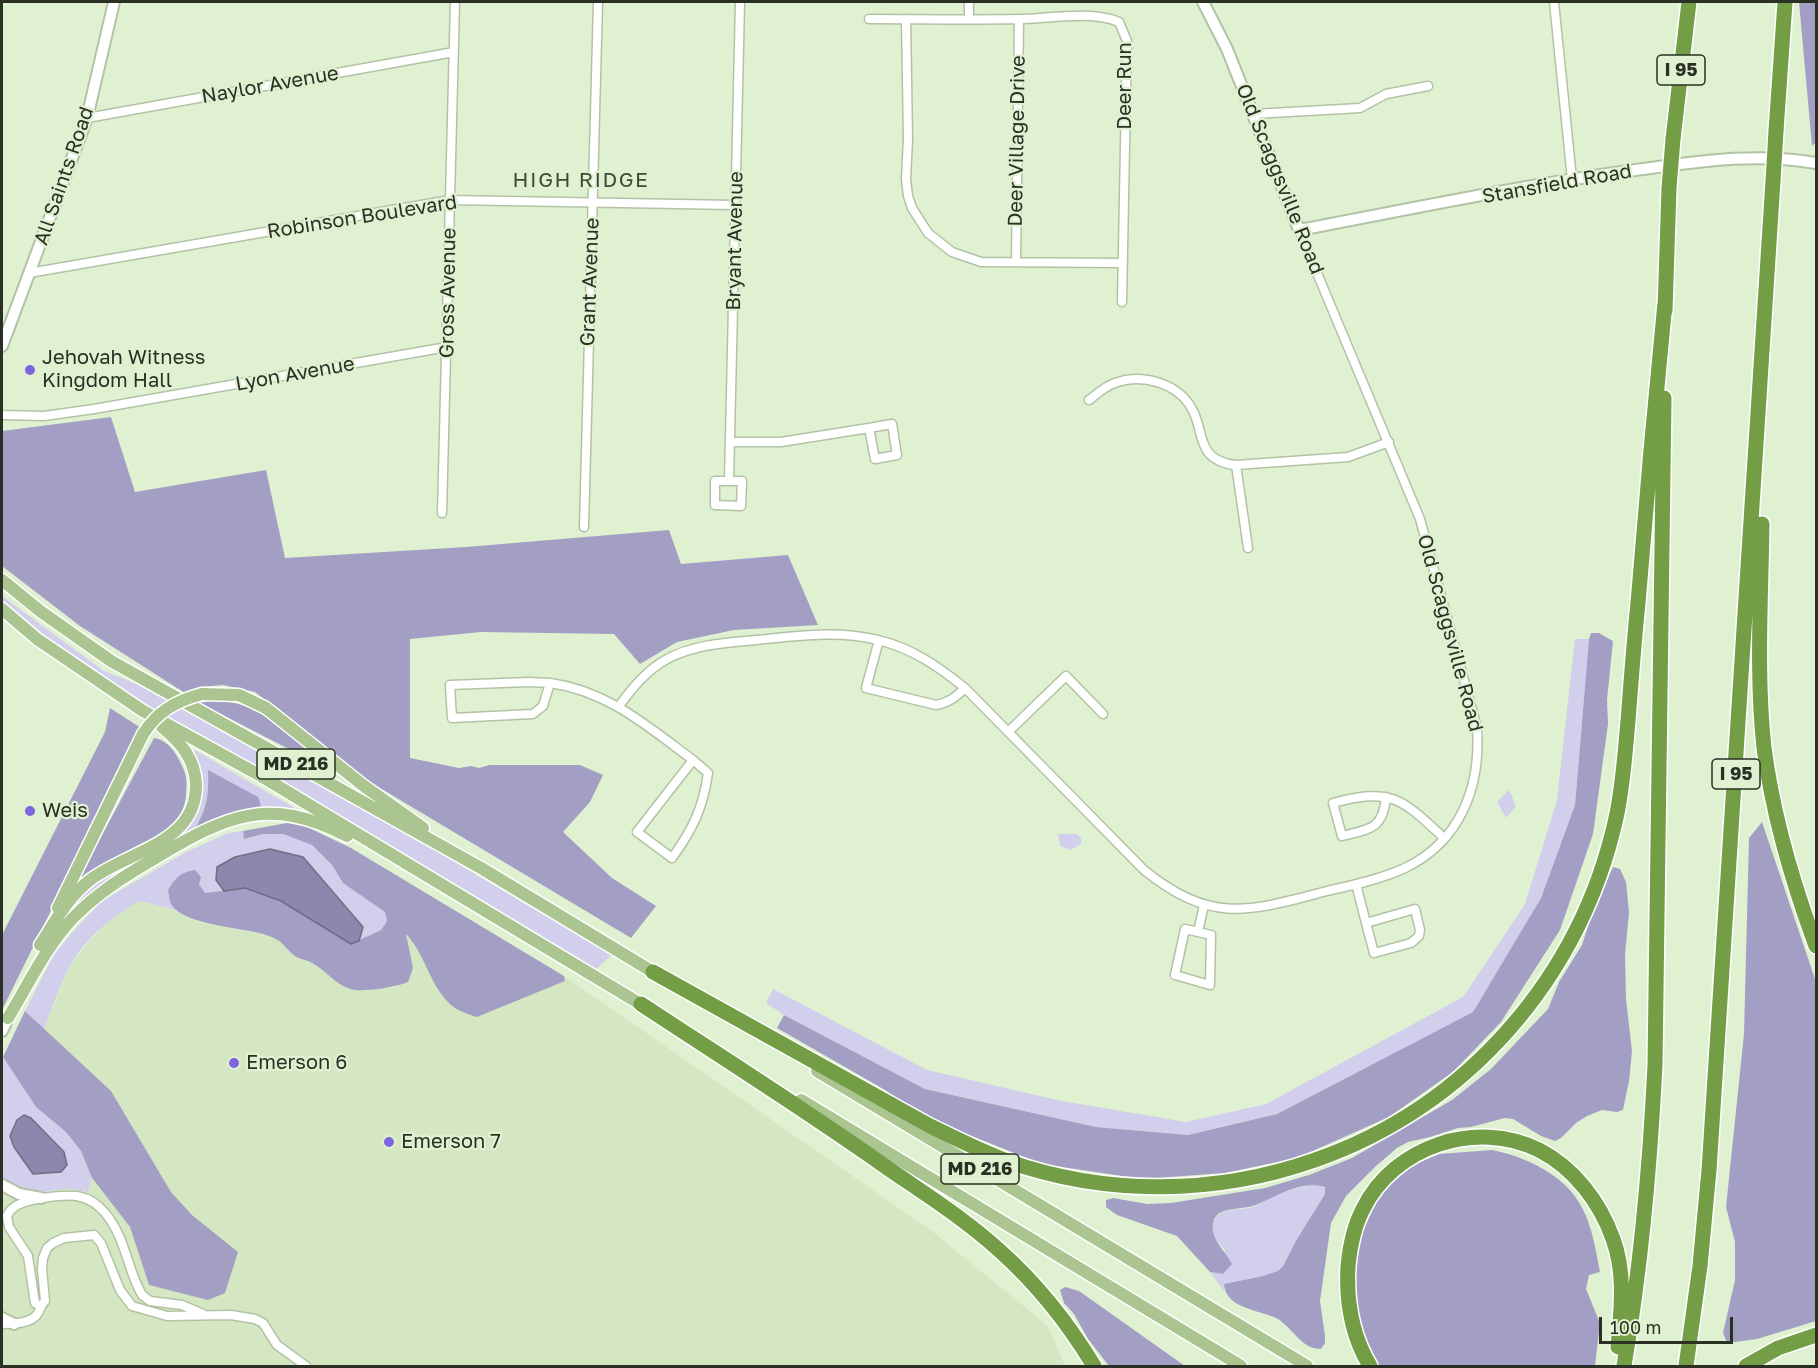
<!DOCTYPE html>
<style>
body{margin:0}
#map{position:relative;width:1818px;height:1368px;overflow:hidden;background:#e0f1d2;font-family:"Golos Text",sans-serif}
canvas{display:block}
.frame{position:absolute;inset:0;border:3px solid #2a3024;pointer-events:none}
.scale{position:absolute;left:1599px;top:1317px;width:134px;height:27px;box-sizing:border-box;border:3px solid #2a3024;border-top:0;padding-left:8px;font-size:18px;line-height:21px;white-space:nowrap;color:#2a3024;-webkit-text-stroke:4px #e0f1d2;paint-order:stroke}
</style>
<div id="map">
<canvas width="1818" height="1368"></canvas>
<div class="frame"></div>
<div class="scale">100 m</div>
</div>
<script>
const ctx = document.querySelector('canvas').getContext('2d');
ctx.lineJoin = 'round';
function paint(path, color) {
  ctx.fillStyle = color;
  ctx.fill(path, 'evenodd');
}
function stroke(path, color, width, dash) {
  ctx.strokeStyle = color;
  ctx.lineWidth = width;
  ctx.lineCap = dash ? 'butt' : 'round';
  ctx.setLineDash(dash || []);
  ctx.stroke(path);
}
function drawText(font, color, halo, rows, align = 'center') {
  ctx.font = font + ' "Golos Text",sans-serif';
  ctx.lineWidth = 4.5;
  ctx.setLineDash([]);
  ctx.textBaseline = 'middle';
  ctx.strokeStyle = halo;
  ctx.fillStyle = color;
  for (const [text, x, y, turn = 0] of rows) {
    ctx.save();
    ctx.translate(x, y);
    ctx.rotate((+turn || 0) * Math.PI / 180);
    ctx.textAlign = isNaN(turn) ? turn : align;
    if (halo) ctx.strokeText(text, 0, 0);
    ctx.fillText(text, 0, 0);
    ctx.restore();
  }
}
const built = new Path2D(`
 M140,901l39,10 27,13 53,9 22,7 14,16 19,8 15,12 20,13 17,2 16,-4 13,1 13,-40 -2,-15 10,12 24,49 37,23 88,-36 -1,-5 368,255 116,95 17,40h-1063v-186l26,13 41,-4 19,3 4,-14 38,49 19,58 89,-33 -46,-37 -21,-23 -60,-101 -67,-62 25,-62 20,-26 24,-24z`);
const green = new Path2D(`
 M2,596l102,75 33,13 250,138 225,133 -17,15 -169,-102 -307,-179 -61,-43 -56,-44z
 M1575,639h14l-14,166 -34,93 -68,114 -196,102 -89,21 -92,-8 -171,-38 -141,-74 -18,-12 7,-14 154,81 135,31 124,21 80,-18 197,-107 62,-93 32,-104z
 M191,751h5l97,56 2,4 -38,-1 -48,-15 -8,22 -7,14 -133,91 29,-37 103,-67z
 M1509,790l7,16 -10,12 -9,-16z
 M243,831l1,8 19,-5h20l29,11 20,20 11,18 42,29 2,9 -6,9 -22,11 4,-14 -60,-70 -33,-8 -35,8 -18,10 -1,13 8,11 -19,2 -6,-9 -28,20 8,7 -39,-10c-28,16 -56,38 -71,67 -10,19 -17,41 -25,61l-19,-18 29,-57 23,-27 25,-26 84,-49 42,-19z
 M1058,834h19l4,4v6l-11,6 -10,-4z
 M3,1057l33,50 30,25 15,19 11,27 -4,14 -19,-3 -41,4 -26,-13z
 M1318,1185l8,3 -1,6 -28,45 -14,27 -5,5 -15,5 -39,8v7l-14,-19 13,2 2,-24c-7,-8 -13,-13 -12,-24 3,-21 27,-14 43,-20 5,-3 11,-7 16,-10 14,-6 31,-10 46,-11z`);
const forest = new Path2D(`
 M1799,2h17v140l-4,4z
 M111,417l24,75 131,-22 19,88 181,-11 203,-17 12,34 107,-9 30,70 -84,5 -57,12 -37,22 -26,-30 -133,-2 -71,7v119l49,10 12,-2 8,2 11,-3h90l23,10 -13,27 -27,30 49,46 44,28 -25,32 -261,-156 -115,-90 -32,-7 -24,2 -14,6 -105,-67 -78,-60v-135z
 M1591,633h8l14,8 -6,59 1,24 -15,110 -33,96 -59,92 -48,50 -64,45 -92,41 -72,15 -83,6 -100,-15 -93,-37 -44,-23 -20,-14 -108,-62 7,-13 141,74 171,38 92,8 89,-21 196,-102 68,-114 34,-93 14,-166z
 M215,700c18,2 33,5 48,15l64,50 1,4 -129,-66z
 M110,708l31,20 -139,282v-75l103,-203z
 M154,738c14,2 23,16 28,28 5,10 5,17 4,27 0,34 -37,46 -63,60 -15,9 -29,18 -43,27l-1,-2z
 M208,770l50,27 3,8 -4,5c-24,2 -42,10 -63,21 13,-24 15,-33 14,-61z
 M1762,822l54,160v339l-59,18 -30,4 -4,-10 12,-53v-38l-9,-35 18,-173 5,-196z
 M287,823l20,4 44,21 213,128 1,5 -88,36c-7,-2 -16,-5 -22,-9 -25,-18 -28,-52 -49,-74l7,34 -5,14c-12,5 -46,11 -58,7 -15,-5 -25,-19 -38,-26 -5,-3 -13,-4 -17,-7 -14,-11 -9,-14 -29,-21 -23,-8 -82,-9 -95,-31 -2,-4 -2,-10 -3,-14 7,-12 13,-18 27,-20l6,7 -2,7 6,9 40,-5 36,13 70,43 30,-14 6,-9 -2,-9 -42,-29 -11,-18 -20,-20 -29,-11h-20l-19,5 -1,-8z
 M1613,867l7,2 6,13 3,30 -4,43 1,44 6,52 -3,30 -6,29 -6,2 -15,-2 -15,6 -11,7 -15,15 -6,3 -14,-5 -28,-17 -8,-1 -34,9 -13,1 -28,9 -22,5 -11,6 -21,18 -30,30 -15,27 -11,78 5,35v7l-4,6c-21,0 -28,-22 -45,-31 -17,-8 -51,-10 -52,-34l39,-8 15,-5 5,-5 14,-27 28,-45v-7c-24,-7 -48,9 -69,18 -12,5 -37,1 -42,15 -6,17 11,30 18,44l-9,10 -13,-2 -33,-36 -60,-21 -11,-8v-7l7,-2 34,6 24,-1 94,-15 44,-13 43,-17 100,-58 39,-31 57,-60 11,-27 23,-37 12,-37z
 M25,1011l86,80 60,101 21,23 46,37 -13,41 -17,7 -59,-15 -19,-58 -38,-49 -11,-27 -15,-19 -30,-25 -33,-50z
 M1492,1150c16,3 30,8 44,15 48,25 55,56 64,107l-11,3 -3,14 14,34 -5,43h-219l-15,-36 -7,-38v-29l4,-23 25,-51 28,-23 28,-12z
 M1065,1287l14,4 106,75h-76l-21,-27 -14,-25 -10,-11 -4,-13z`);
const water = new Path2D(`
 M270,849l33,8 60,70 -4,14 -8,3 -70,-43 -36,-13 -21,3 -8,-11 1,-13 18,-10z
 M24,1115l7,3 33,34 3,13 -6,7 -28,2 -19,-27 -4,-11 7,-16z`);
const minor = new Path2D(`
 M969,2v17
 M1554,2l18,177
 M869,19c50,0 99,1 149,0 30,0 73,-9 101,3l8,19 -5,261
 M906,19l2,120 -2,40 2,17 4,12 16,25 24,19 29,10 142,1
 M1253,114l107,-6 26,-14 42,-8
 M87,118l367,-66
 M1016,262l3,-243
 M29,273l421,-73 285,5
 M1089,400c8,-6 16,-14 26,-17 27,-10 63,0 77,26 8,13 7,31 16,43 7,9 18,12 28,13l112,-8 41,-15
 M2,415l42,1 50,-7 353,-62
 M730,442h51l88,-14 6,31 22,-4 -5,-31 -23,4
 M1236,465l12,83
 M715,481h27l-1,25 -26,-1z
 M729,481l11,-479
 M442,513l13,-511
 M584,527l14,-525
 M879,640l-13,48 70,17c12,-2 20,-8 29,-17
 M550,683l-21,-1 -79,3 2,33 81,-4 10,-8 7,-23c58,8 97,43 143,77l-56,72 35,26c21,-29 31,-50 36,-85l-15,-13
 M619,706c14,-19 28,-36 48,-47 28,-15 59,-16 89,-19 41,-4 82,-10 122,0 34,8 61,27 87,48l179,182c68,55 106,41 183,21 26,-6 54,-12 78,-23 56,-27 76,-82 72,-140l-57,-209 -121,-289
 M1008,732l58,-56 37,38
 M1386,797c-3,33 -17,32 -44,39l-9,-33c59,-16 69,-4 111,35
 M1356,884l10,39 49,-14 5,21 -1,6 -8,7 -37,10 -8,-30
 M1198,932l13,3 -1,50 -35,-10 10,-46 13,3 6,-27
 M40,1306l-5,-3 -7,-47 -19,-29 -2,-11c5,-13 24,-16 36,-18 27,-4 45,-6 63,16 20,25 21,55 36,81l8,6 32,4 21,9
 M2,1324c10,0 30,0 36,-11 3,-5 3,-8 7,-12l-3,-32 1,-11 4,-10 6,-5 11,-5 30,-3 7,8 19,47 12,16 35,10 64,-1 24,4 8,4 14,22 29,21`);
const tertiary = new Path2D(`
 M1203,2l24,47 72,181c112,-21 224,-45 337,-60 60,-8 119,-18 180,-7
 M2,346l85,-228 27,-116
 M2,1031l6,-13
 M2,1185l17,9 22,4
 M2,1318l12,6`);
const primary = new Path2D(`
 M2,580l38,31 71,50 370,207 177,107
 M2,609l35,30 106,72 118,65 386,232
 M202,694l37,1 27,13 98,78 59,42
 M58,908l85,-174
 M40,945c15,-23 28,-48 50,-65 38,-29 107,-36 106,-96 -1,-25 -15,-41 -34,-57
 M8,1018c20,-33 38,-71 64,-99 24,-25 51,-42 80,-59 72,-43 115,-66 195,-24
 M817,1071l490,295
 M801,1100l440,266`);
const motorway = new Path2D(`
 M1776,131l9,-129
 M1673,139l16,-137
 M1665,311l4,-123
 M1762,524c-1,74 -6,150 2,224 9,68 28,133 52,198
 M653,972l277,154c25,12 50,25 77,35 99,35 209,34 308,-1 153,-53 266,-184 301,-342 7,-31 9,-65 12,-97 3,-39 6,-79 10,-118 8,-100 17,-200 27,-300
 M641,1004c79,52 160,103 238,158 41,29 84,55 121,89 37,33 68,72 94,115
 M1370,1366c-18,-30 -24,-66 -22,-100 2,-20 6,-40 15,-57 31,-63 113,-90 176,-59 35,18 61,52 74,89 13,35 8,72 5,108
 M1624,1366c17,-99 26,-199 31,-301l9,-667
 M1686,1366l14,-100 9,-96 64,-989
 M1746,1366l32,-18 38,-13`);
const primaryBridge = new Path2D(`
 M143,734c15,-23 33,-33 59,-40`);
const motorwayBridge = new Path2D(`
 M1773,181l3,-50
 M1669,188l4,-49`);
const markers = [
 [30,370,6,"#7f64df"],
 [30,811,6,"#7f64df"],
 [234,1063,6,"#7f64df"],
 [389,1142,6,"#7f64df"]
];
const shields = [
 [1681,70,48],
 [296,764,78],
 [1736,774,48],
 [980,1169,78]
];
const shieldNames = [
 ["I 95",1681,70],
 ["MD 216",296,764],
 ["I 95",1736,774],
 ["MD 216",980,1169]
];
const streetNames = [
 ["Naylor Avenue",270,85,-10],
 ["Deer Run",1125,86,-90],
 ["Deer Village Drive",1017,141,-89],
 ["All Saints Road",64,176,-71],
 ["Old Scaggsville Road",1280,179,68],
 ["Stansfield Road",1557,184,-10],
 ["Robinson Boulevard",362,217,-9],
 ["Bryant Avenue",735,241,-89],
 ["Grant Avenue",590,282,-88],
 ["Gross Avenue",448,293,-89],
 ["Lyon Avenue",295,374,-10],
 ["Old Scaggsville Road",1450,633,75]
];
const poiNames = [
 ["Jehovah Witness",42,358],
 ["Kingdom Hall",42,381],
 ["Weis",42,811],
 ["Emerson 6",246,1063],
 ["Emerson 7",401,1142]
];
const neighbourhoodNames = [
 ["HIGH RIDGE",581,180]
];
paint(built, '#d4e7c2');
paint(green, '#d2cfec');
paint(forest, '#a39fc4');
paint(water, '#8c88ad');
stroke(water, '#6f6e84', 1.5);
stroke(minor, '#b2c3a5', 11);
stroke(tertiary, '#b2c3a5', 14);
stroke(primary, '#fff', 15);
stroke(motorway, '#fff', 18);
stroke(minor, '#fff', 8);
stroke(tertiary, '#fff', 10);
stroke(primary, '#abc590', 12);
stroke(motorway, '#739e46', 15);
stroke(primaryBridge, '#fff', 15, []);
stroke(motorwayBridge, '#fff', 18, []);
stroke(primaryBridge, '#abc590', 12);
stroke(motorwayBridge, '#739e46', 15);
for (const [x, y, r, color] of markers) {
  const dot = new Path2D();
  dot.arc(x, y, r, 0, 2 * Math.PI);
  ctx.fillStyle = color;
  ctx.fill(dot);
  stroke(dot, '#e0f1d2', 2);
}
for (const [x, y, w] of shields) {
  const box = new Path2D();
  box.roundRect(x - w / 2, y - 15, w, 30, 4.5);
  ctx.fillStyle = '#e0f1d2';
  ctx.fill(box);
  stroke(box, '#2a3024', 1.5);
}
drawText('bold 18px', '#2a3024', null, shieldNames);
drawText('20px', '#2a3024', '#e0f1d2', streetNames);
drawText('20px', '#2a3024', '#e0f1d2', poiNames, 'left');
ctx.letterSpacing = '1.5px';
drawText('21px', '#3c4a30', '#e0f1d2', neighbourhoodNames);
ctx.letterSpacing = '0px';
</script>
